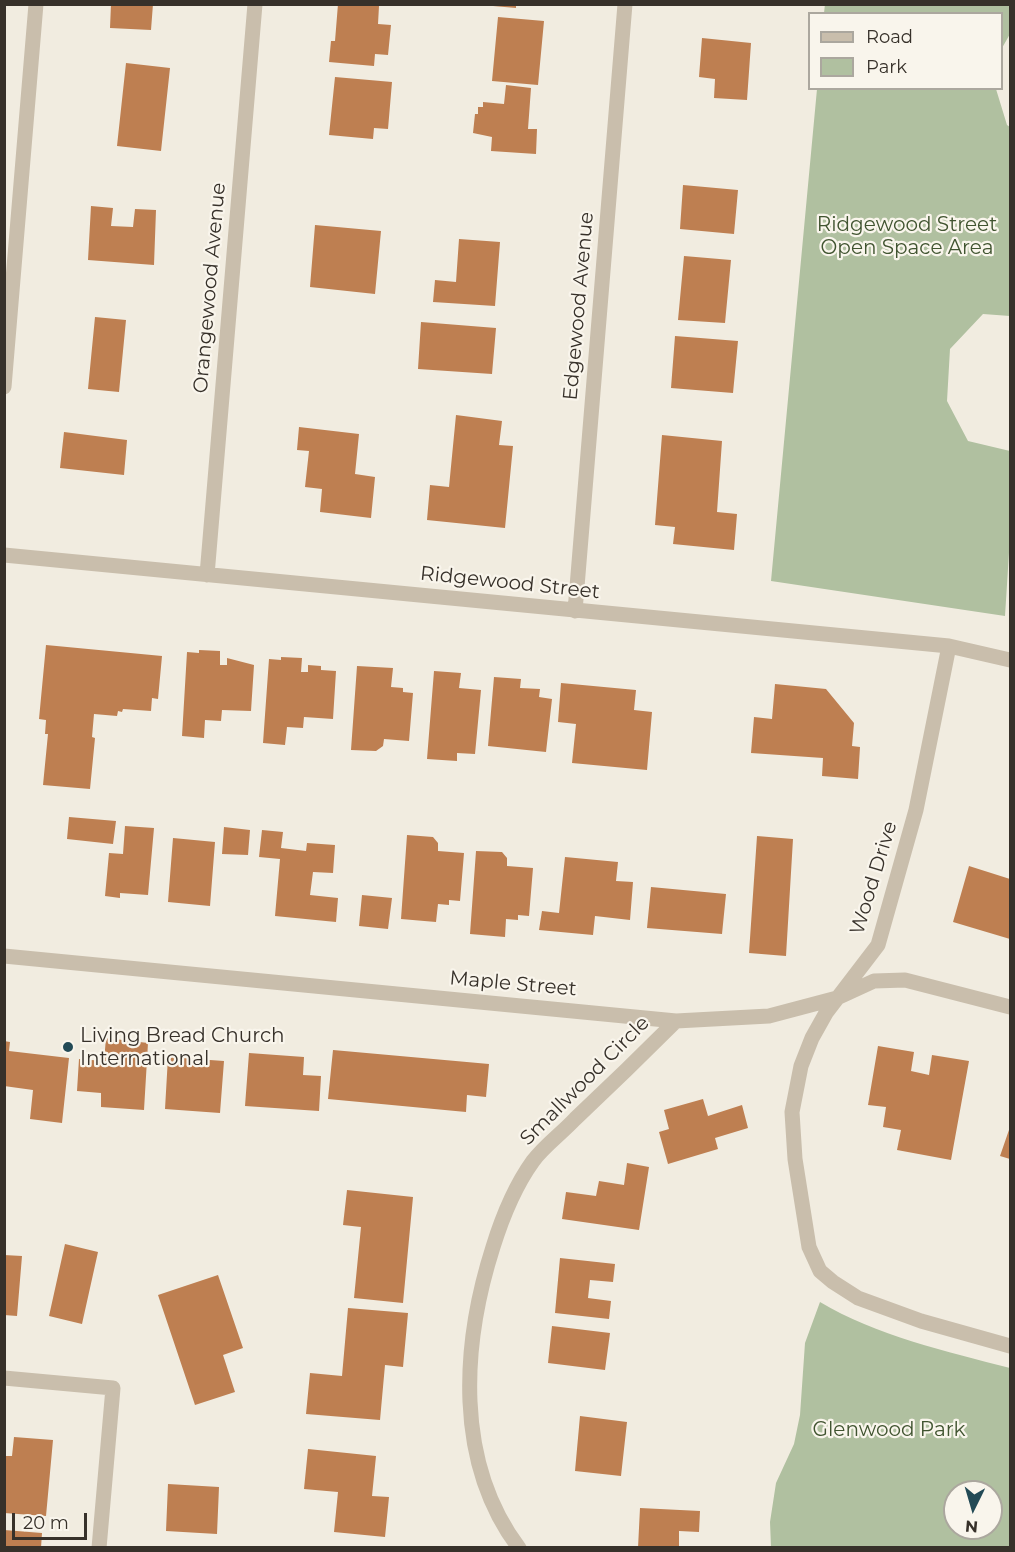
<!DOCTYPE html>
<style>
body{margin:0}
#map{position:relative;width:1015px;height:1552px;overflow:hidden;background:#f1ece0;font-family:Montserrat,sans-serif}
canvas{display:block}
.frame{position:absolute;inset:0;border:6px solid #37312a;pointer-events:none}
.legend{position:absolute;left:808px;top:12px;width:195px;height:78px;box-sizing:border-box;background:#f9f5ec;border:2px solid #aba79e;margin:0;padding:8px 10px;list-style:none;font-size:18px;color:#37312a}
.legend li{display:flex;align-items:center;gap:12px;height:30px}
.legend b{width:30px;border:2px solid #aba79e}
.north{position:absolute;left:943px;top:1480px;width:60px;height:60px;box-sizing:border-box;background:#f9f5ec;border:2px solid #aba79e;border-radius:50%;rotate:185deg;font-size:16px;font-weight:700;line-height:24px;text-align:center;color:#37312a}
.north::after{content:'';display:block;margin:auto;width:21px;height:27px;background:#234a56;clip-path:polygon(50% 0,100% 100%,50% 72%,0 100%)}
.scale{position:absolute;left:12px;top:1513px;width:75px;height:27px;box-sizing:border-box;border:3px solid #37312a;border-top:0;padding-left:8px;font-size:18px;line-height:21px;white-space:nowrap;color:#37312a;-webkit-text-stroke:4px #f9f5ec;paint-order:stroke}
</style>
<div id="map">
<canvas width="1015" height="1552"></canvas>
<div class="frame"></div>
<ul class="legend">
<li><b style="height:8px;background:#c9beac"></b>Road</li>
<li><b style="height:16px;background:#b0c0a0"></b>Park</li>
</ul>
<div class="north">N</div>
<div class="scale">20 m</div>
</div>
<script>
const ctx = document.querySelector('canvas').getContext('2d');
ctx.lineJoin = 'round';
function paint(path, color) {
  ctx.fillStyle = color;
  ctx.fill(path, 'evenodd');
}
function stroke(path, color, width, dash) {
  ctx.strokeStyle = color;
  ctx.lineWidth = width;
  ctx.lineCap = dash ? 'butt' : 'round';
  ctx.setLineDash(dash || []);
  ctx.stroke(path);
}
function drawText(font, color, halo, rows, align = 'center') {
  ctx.font = font + ' Montserrat,sans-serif';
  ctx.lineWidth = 4.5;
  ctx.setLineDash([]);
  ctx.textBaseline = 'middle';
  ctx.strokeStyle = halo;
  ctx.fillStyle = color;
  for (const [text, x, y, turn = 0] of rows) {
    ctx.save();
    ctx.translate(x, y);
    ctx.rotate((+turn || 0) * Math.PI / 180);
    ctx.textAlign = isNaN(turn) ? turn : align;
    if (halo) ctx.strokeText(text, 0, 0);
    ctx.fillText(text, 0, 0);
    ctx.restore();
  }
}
const green = new Path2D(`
 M825,4l185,1v29l-8,14v-34l-178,-1z
 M817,89h179l11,36 3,2v189l-27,-2 -33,35 -3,52 21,40 42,10v86l-5,79 -234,-35z
 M820,1302c55,33 128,50 190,66v179h-239l-1,-25 6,-39 18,-39 6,-29 5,-72zM955,1492h36v36h-36z`);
const building = new Path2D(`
 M111,4h42l-2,26 -41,-2z
 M338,4l41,2 -1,18 13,1 -3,30 -13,-1 -1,12 -45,-4 2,-21h4z
 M493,4h23v4l-23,-2z
 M498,17l46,4 -6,64 -46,-4z
 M702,38l49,5 -4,57 -33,-2 1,-19 -16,-2z
 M126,63l44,5 -9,83 -44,-5z
 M335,77l57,5 -4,47 -14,-1 -1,11 -44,-4z
 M506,85l25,3 -3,41h9l-1,25 -45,-3 1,-14 -19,-4 2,-19h3v-7h5v-5l21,2z
 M683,185l55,5 -4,44 -54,-5z
 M91,206l22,2 -2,18 22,1 2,-18 21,1 -2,55 -66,-5z
 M315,225l66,6 -6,63 -65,-7z
 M459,239l41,3 -5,64 -62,-4 2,-22 21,2z
 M684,256l47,4 -6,63 -47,-3z
 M95,317l31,3 -7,72 -31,-3z
 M421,322l75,6 -4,46 -74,-5z
 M675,336l63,5 -5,52 -62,-5z
 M456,415l46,6 -3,24 14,1 -8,82 -78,-8 3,-35 19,2z
 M299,427l60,7 -4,40 20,3 -4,41 -51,-6 2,-23 -17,-2 4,-36 -12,-1z
 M64,432l63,8 -3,35 -64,-7z
 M662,435l60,6 -5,71 20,2 -3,36 -61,-6 2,-17 -20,-2z
 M46,645l116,11 -4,43 -6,-1 -1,13 -28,-2 -1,3 -4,-1 -1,5 -23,-2 -2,23 3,1 -5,51 -47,-4 5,-51h-3l1,-14 -7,-1z
 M199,650l21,1v14h7v-7l27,7 -3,46 -29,-1 -1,11 -16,-1 -1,18 -22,-2 5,-84 12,1z
 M281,657l21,1 -1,14h7v-7l13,1v4l15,1 -3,48 -29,-2 -1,11 -16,-1 -2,18 -22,-2 6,-84 12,1z
 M357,666l36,2 -2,19 12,1v4l10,1 -4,48 -25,-2 -1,7 -7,5 -25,-1z
 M434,671l27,2 -2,15 22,2 -6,64 -18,-1v8l-30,-2z
 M494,677l27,2 -1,9 20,1 -1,8 13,2 -6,53 -58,-6z
 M561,683l75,7 -2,20 18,2 -5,58 -75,-7 4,-39 -18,-2z
 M775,684l51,5 28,34 -2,23 8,1 -2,32 -36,-3 1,-18 -72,-5 3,-36 18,2z
 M69,817l47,4 -3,23 -46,-5z
 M125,826l29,2 -6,67 -28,-2v5l-15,-2 4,-43 14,1z
 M224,827l26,3 -2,25 -26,-1z
 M262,830l21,2 -2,16 25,3 1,-8 28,2 -2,28 -20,-1 -3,23 28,3 -2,24 -61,-6 5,-57 -21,-2z
 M407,835l26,2 5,6v8l26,2 -4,48 -11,-1v5l-11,-1 -2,18 -35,-3z
 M757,836l36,3 -7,117 -37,-3z
 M173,838l42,4 -5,64 -42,-4z
 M476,851l26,1 5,6v8l26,2 -4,48 -11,-1v5l-12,-1 -1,18 -35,-3z
 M565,857l53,5 -2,19 17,1 -3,38 -35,-4 -2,19 -54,-5 3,-19 17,2z
 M969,866l41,13v60l-57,-17z
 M651,887l75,7 -4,40 -75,-6z
 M362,895l30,3 -4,31 -29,-3z
 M106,1038l42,5 -4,67 -43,-3v-14l-24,-2 2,-32 25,2z
 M4,1041l6,1 -1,9 60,7 -7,65 -32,-4 3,-29 -29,-4z
 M878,1046l36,6 -3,19 18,4 3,-20 37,6 -18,99 -54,-10 4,-20 -18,-3 3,-20 -18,-2z
 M333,1050l156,14 -3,33 -19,-2 -1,17 -138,-13z
 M249,1053l55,4 -1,18 18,1 -2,35 -74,-5z
 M168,1057l56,4 -4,52 -55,-4z
 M703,1099l5,17 34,-11 6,23 -33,10 3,11 -50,15 -9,-32 10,-3 -5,-19z
 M1010,1127v32l-10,-3z
 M627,1163l22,4 -10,63 -77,-11 4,-27 30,4 3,-15 25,4z
 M347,1190l66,7 -10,106 -49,-5 7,-71 -18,-2z
 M65,1244l33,8 -16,72 -33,-8z
 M4,1255l18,1 -5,60 -13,-1z
 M560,1258l55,6 -2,18 -23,-2 -2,18 23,3 -2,18 -54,-6z
 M218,1275l25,73 -20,7 12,37 -40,13 -37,-110z
 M348,1308l60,5 -5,54 -18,-2 -5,55 -74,-6 4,-41 32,3z
 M552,1326l58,7 -5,37 -57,-7z
 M580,1416l47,6 -6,54 -46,-5z
 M14,1437l39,3 -7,76 -42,-3v-57h8z
 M308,1449l68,7 -4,40 17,1 -4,40 -51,-5 4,-40 -34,-3z
 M168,1484l51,3 -2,47 -51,-3z
 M640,1508l60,3 -1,21 -20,-1v17h-41z
 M4,1530l38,3 -1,15h-37z`);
const minor = new Path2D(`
 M4,387l32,-383
 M4,555l945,91 61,14
 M207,575l48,-571
 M575,611l50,-607
 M949,646l-33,164 -38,135 -52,68 -14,25 -11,28 -9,46 3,47 14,88 11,24 13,11 25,16 63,23 89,25
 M4,956l672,65 93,-5 68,-18 37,-17 31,-1 105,27
 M4,1378l109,10 -14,160
 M519,1548c-65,-86 -57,-204 -26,-301 9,-29 22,-61 40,-86 11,-15 29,-28 42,-42 34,-32 68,-65 101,-98`);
const markers = [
 [68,1047,6,"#234a56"]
];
const parkNames = [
 ["Ridgewood Street",907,225],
 ["Open Space Area",907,248],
 ["Glenwood Park",889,1430]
];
const streetNames = [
 ["Orangewood Avenue",210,288,-85],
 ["Edgewood Avenue",579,306,-85],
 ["Ridgewood Street",510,583,6],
 ["Wood Drive",874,878,-73],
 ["Maple Street",513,984,5],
 ["Smallwood Circle",585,1081,-45]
];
const poiNames = [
 ["Living Bread Church",80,1036],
 ["International",80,1059]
];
paint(green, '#b0c0a0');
paint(building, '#be7f51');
stroke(minor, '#c9beac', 15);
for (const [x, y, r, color] of markers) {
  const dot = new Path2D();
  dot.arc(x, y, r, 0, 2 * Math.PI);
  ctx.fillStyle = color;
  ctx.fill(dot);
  stroke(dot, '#f9f5ec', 2);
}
drawText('20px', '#405430', '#f9f5ec', parkNames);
drawText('20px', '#37312a', '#f9f5ec', streetNames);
drawText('20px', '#37312a', '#f9f5ec', poiNames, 'left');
</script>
